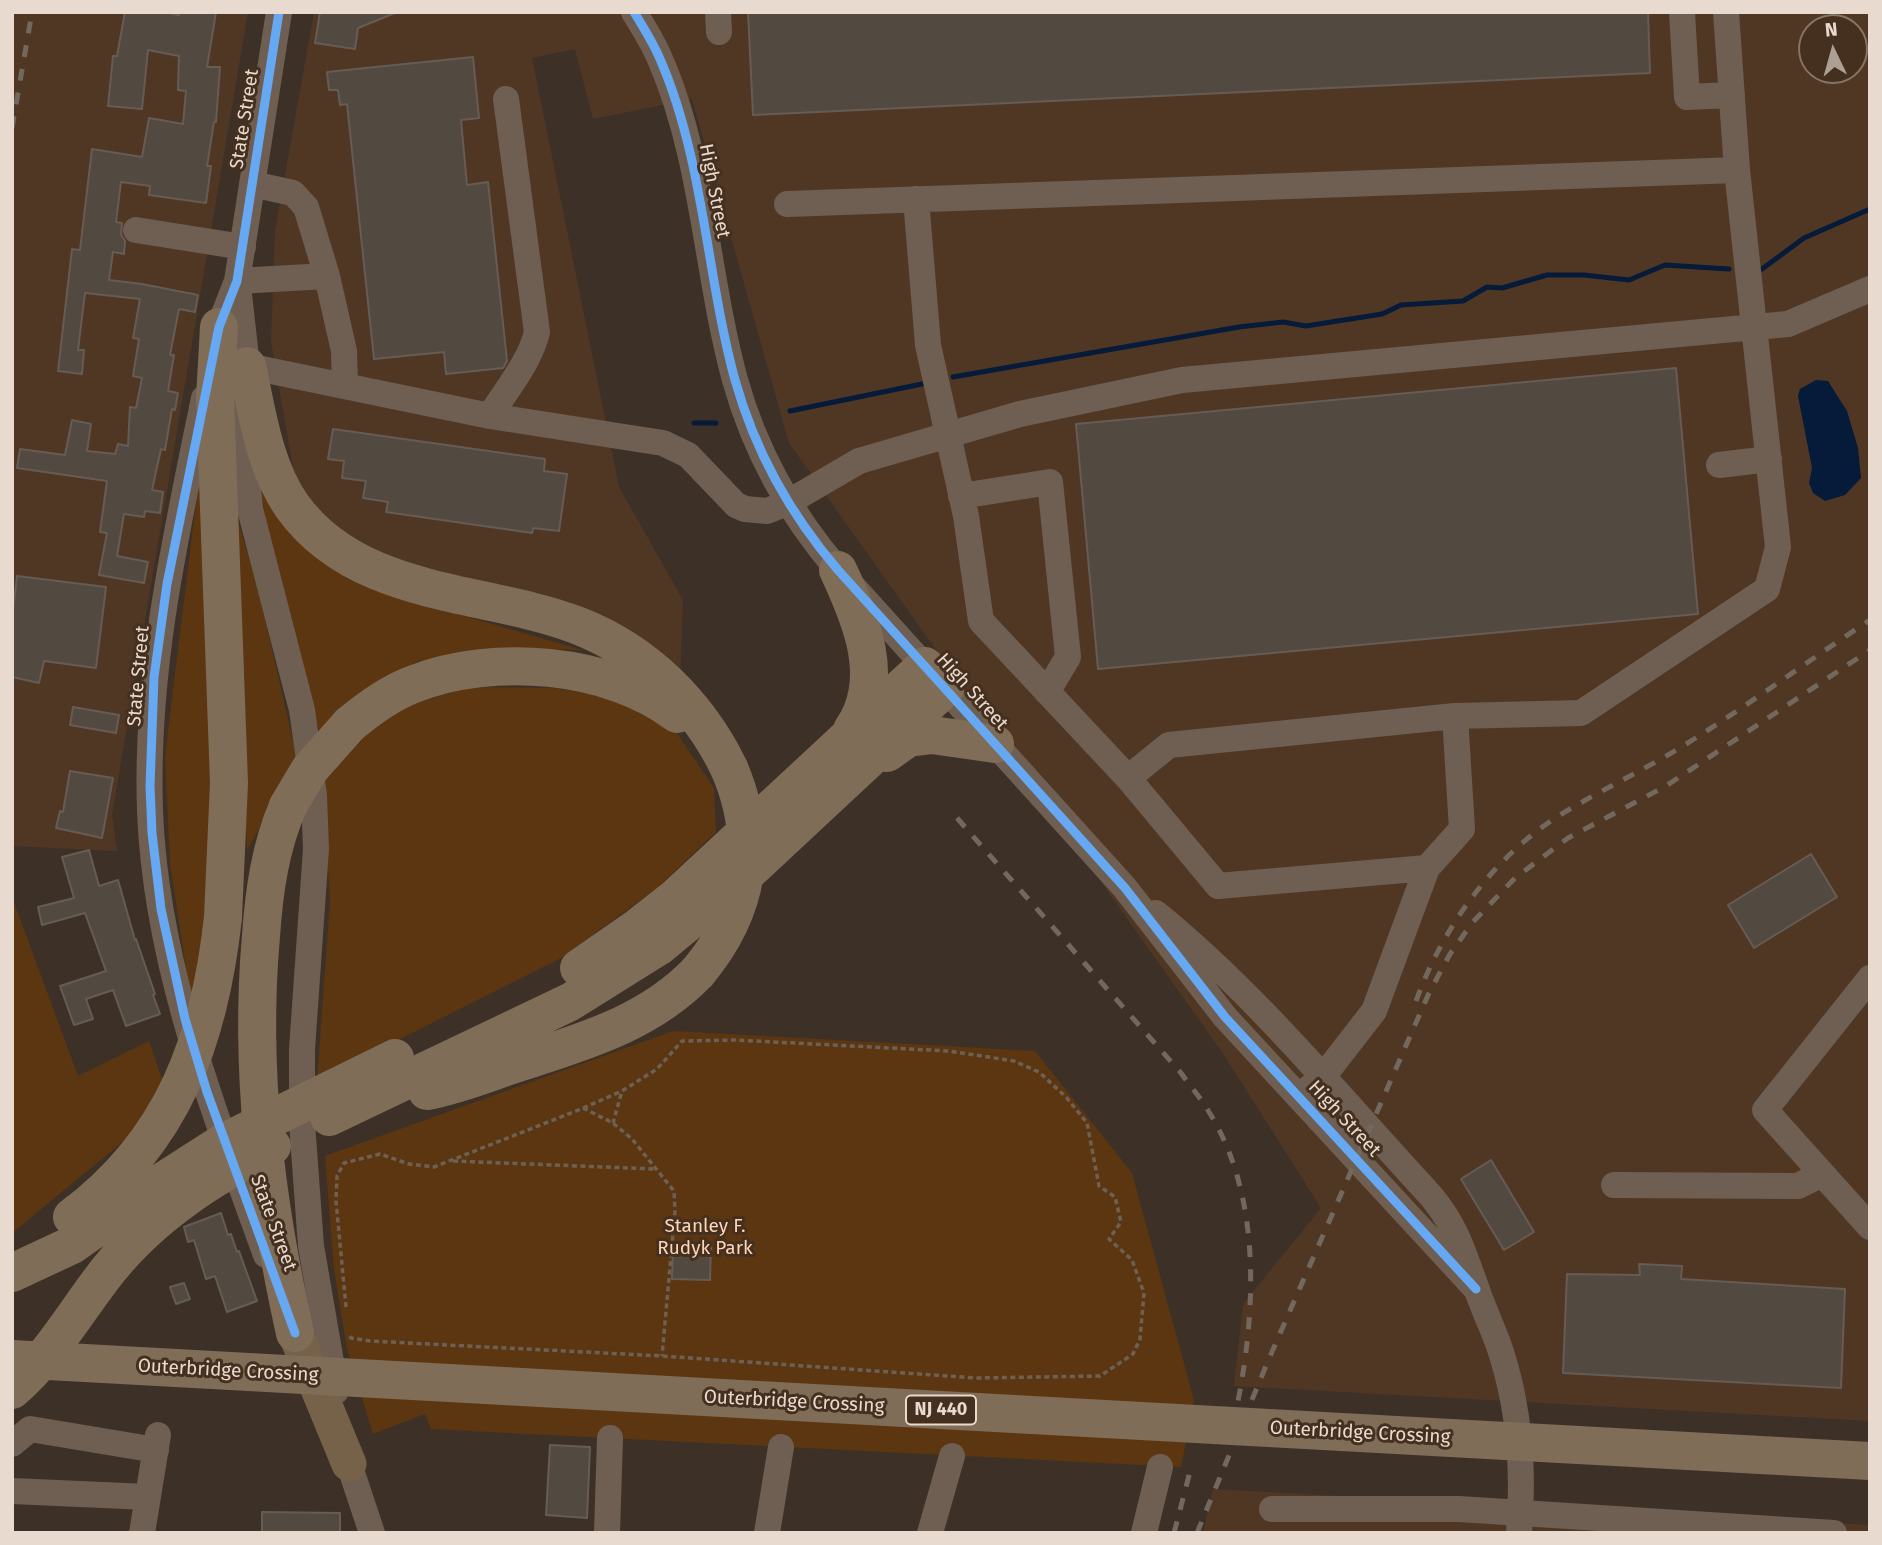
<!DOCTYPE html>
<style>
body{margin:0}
#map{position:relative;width:1882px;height:1545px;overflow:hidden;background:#3d3127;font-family:"Fira Sans",sans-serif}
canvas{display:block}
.frame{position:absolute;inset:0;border:14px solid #e8dacf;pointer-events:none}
.north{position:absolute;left:1798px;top:14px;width:70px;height:70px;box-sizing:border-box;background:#45301f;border:2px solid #867465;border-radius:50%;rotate:355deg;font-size:19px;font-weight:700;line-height:28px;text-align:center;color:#e8dacf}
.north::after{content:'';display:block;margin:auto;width:24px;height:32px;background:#ac9f94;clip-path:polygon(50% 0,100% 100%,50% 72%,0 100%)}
</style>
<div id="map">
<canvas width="1882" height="1545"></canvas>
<div class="frame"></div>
<div class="north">N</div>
</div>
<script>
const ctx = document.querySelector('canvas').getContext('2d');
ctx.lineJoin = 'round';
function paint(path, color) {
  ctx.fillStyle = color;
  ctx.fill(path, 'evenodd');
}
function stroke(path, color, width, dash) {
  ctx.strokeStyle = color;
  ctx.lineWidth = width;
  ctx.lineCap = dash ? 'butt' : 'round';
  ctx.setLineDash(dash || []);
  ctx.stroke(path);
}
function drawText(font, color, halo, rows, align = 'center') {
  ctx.font = font + ' "Fira Sans",sans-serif';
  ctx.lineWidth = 6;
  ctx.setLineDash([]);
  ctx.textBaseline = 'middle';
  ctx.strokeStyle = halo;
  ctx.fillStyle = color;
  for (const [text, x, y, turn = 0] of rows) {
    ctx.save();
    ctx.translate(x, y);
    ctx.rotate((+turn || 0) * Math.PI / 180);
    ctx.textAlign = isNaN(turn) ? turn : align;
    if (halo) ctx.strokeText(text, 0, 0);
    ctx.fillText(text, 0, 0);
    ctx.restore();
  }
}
const built = new Path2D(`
 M13,12h235l-136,803 5,36 -105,-5z
 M314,12h1556v1409l-636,-35 9,-82 78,-96 -97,-153 -435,-612 -97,-344 -99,20 -18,-70 -43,9 87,429 64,113 -3,80 -315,-117 -69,-79 -25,-142 4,-111zM1812,28h42v42h-42z
 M1213,1489l657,36v8h-667z`);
const green = new Path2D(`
 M200,470l11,237 1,182 -21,112 -21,-138 -5,-107z
 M259,478l146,121 178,51 -84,-2 -81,13 -60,34 -39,36 -57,-208z
 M230,495l27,89 41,179 -51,87z
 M470,687l83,1 59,8 62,33 40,59 2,44 -59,56 -96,70 -244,123 13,-181 -8,-127 38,-34 50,-34z
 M12,897l66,179 71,-35 15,44 -11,32 -141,116z
 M673,1031l362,20 97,122 62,227 -13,67 -750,-38 -6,-15 -52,20 -26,-85 -13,-80 -9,-113z`);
const water = new Path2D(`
 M1816,380l12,1 19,30 11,37 3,30 -16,17 -20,6 -12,-8 -4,-10 3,-15 -14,-72 2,-7z`);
const stream = new Path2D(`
 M1762,269l42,-31 66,-29
 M953,377l286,-50 44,-5 23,4 76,-12 19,-9 62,-4 24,-14 15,1 45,-13h37l45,5 36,-15 64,4
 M790,411l132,-27
 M694,423h22`);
const building = new Path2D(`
 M125,12h37l17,3v-3h37l-9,55h13l-4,55h-2l-7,44h4l-5,37 -57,-8 1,-9 -29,-4 -5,40 6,1 -1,12 4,6 -1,13 -11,-2 -4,28 33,4 56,11 -3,17 -16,-3 -9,46h4l-6,36 10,2 -3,17 -3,-1 -7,41 -4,-1 -9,41 11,2 -3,21 -15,-2 -1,6 -20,-3 -7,42 31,6 -4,21 -45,-8 8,-42 -7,-1 7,-51 -90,-13 3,-19 45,6 7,-35 19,4 -4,27 28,3 3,-10 10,2 2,-39 6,1 6,-30 -9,-2 6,-37 -6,-1 7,-39 -55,-6 -7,57h6l-2,24 -24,-3 14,-122 8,1 12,-101 50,8 7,-39 34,6 3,-33 -8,-1 1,-34 -31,-6 -6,59 -34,-3 5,-50h4z
 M320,12h75v1l-37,15 -3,21 -40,-6z
 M748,12h900l2,61 -897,42z
 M473,57l6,61 -18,2 6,65 21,-3 19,179 -4,7 -57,6 -2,-22 -70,7 -27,-255 -7,1 -2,-15h-9l-2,-18z
 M1676,368l22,246 -600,55 -22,-245z
 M333,429l212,30 -1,12 23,3 -8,57 -26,-3 -1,5 -146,-21 2,-10 -25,-4 3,-17 -24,-3 2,-17 -16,-2z
 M17,576l89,11 -10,81 -52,-7 -5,22 -27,-6v-58z
 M73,707l46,8 -3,18 -46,-8z
 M70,771l43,7 -11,60 -46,-10 4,-17 3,1z
 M89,850l10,36 19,-6 17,60 1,-1 19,55 -2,1 7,19 -34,12 -13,-36 -27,9 7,20 -19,6 -14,-39 46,-15 -21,-58 -43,12 -4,-18 36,-9 -12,-41z
 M1811,854l26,43 -83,51 -26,-43z
 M1491,1160l43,72 -30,18 -43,-71z
 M221,1213l7,22 3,-1 6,18 2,-1 18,50 -30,11 -12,-36 -9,3 -12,-39 -6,2 -4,-15z
 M673,1245l38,1 -1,34 -38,-1z
 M1639,1264l43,2 -1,13 164,10 -4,99 -278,-15 4,-99 73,1z
 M184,1283l6,16 -14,5 -6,-17z
 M550,1445l40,2 -3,71 -41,-3z
 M262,1512l78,1v20h-78z`);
const path = new Path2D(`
 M583,1108l30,15 19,16 42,52 1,20 -13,145
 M453,1161l202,8
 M346,1307l-10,-106 1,-25 7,-13 36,-9 29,10 25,3 147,-58 41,-18
 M350,1336l1,2 19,3 292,15 314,22 124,-2 33,-22 7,-15 4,-46 -12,-33 -23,-21 12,-17 -6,-25 -16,-11 -12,-63 -21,-26 -27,-25 -25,-11 -65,-10 -214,-11 -53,1 -25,28 -35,22 -9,32`);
const minor = new Path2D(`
 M634,12c9,15 19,30 26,47 44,101 46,215 75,321 20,71 54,133 103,190l287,318 100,129 251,272
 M718,12l1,20
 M1682,12l5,85 45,-2
 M916,199l12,146 38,171 15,105 147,157
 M787,204l950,-34
 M136,230l107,17
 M327,276l17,75 1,35
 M237,281l90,-5 -21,-69 -13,-14 -41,-9
 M238,286l9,80 -3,80 6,63 52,201 12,85 2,54 -14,200v74l9,123 25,145
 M215,343l4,-16 18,-46 42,-269
 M247,366l243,50 173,27 25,12 48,50 9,4 22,2 20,-8 72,-42 161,-47 162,-34 606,-56 82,-35
 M204,398c-28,137 -59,272 -54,413 6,155 64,300 116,444
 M490,416c16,-26 40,-54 47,-84l-31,-233
 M1719,465l50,-6
 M961,496l89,-14 18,175 -21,35
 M1455,716l126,-3 186,-124 11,-42 -41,-377 -11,-158
 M1156,913c100,81 187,188 275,283 25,30 32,55 45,91 7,22 18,43 25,65 19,59 23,119 18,181
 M1870,978l-105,132 105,117
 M1299,1096l23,-18 52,-67 53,-143 35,-39 -7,-113 -286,29 -41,33 90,108 209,-18
 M1614,1185l184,1 24,-12
 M12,1444l18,-15 126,21
 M346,1446l3,18 23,69
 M12,1491l136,6
 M1272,1509h187l375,24
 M142,1533l16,-98
 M607,1533l3,-95
 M767,1533l14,-86
 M930,1533l22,-77
 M1144,1533l16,-66`);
const major = new Path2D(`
 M295,1333l54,131`);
const highway = new Path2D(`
 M219,327l-4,71 14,385 -6,134
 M247,366c10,46 17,100 45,140 66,92 191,83 287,120 66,26 119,78 150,142
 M838,570c23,49 49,110 14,160
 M350,724c20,-16 40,-31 64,-40 78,-31 195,-22 263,30
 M887,753l21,-15 24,-3 63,9
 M288,806c-18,42 -24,86 -27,130 -12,134 5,267 34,397
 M579,968l59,-41 37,-29 250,-232
 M427,1091c32,-6 63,-19 94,-29 64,-21 128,-39 177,-90
 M329,1117l241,-115 88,-55 81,-67 206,-192`);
const rail = new Path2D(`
 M12,128l20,-116
 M957,818l224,255c9,13 20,25 28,39 57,91 46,218 23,317
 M1416,1001c27,-74 77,-144 144,-186 44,-27 91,-48 134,-76 60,-38 117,-80 176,-119
 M1174,1533l18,-69
 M1197,1533l71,-172 161,-368 21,-39 22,-31 43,-45 53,-40 98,-52 204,-136`);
const highwayBridge = new Path2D(`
 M288,806l22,-37 40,-45
 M698,972c51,-61 63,-130 31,-204
 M72,1217c102,-76 138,-179 151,-300
 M12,1273l60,-28 85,-60 67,-43 171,-84
 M12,1359l1858,102
 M12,1390c40,-34 65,-81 98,-122 44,-54 101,-90 162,-122`);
const cycleway = new Path2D(`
 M279,12l-42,269 -18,46 -52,257 -13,93 -4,109 2,47 9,76 24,110 22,73 88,241
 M634,12c9,15 19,30 26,47 44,101 46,215 75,321 20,71 54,133 103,190l287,318 100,129 251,272`);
const shields = [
 [941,1410,70]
];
const shieldNames = [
 ["NJ 440",941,1410]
];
const streetNames = [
 ["State Street",245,119,-81],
 ["High Street",714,191,79],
 ["State Street",139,676,-85],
 ["High Street",972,692,48],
 ["High Street",1344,1119,47],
 ["State Street",273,1223,70],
 ["Outerbridge Crossing",228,1371,3],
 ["Outerbridge Crossing",794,1402,3],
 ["Outerbridge Crossing",1360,1433,3]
];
const parkNames = [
 ["Stanley F.",705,1227],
 ["Rudyk Park",705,1249]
];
paint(built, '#503723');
paint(green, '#5b3611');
paint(water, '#061a39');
stroke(stream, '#061a39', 5);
paint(building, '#524941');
stroke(building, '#665c54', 2);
stroke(path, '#6d6156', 3.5, [5, 3.5]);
stroke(minor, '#6e5f52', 26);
stroke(major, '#766249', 35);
stroke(highway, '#806d58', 38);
stroke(rail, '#73685d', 5, [12, 12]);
stroke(highwayBridge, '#806d58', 38);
stroke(cycleway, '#66a8f1', 9);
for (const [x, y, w] of shields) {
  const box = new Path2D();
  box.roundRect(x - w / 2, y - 14.5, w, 29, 5);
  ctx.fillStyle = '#45301f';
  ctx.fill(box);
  stroke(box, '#e8dacf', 2);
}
drawText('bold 18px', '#e8dacf', null, shieldNames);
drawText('19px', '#e8dacf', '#45301f', streetNames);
drawText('19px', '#fed5b6', '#45301f', parkNames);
</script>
